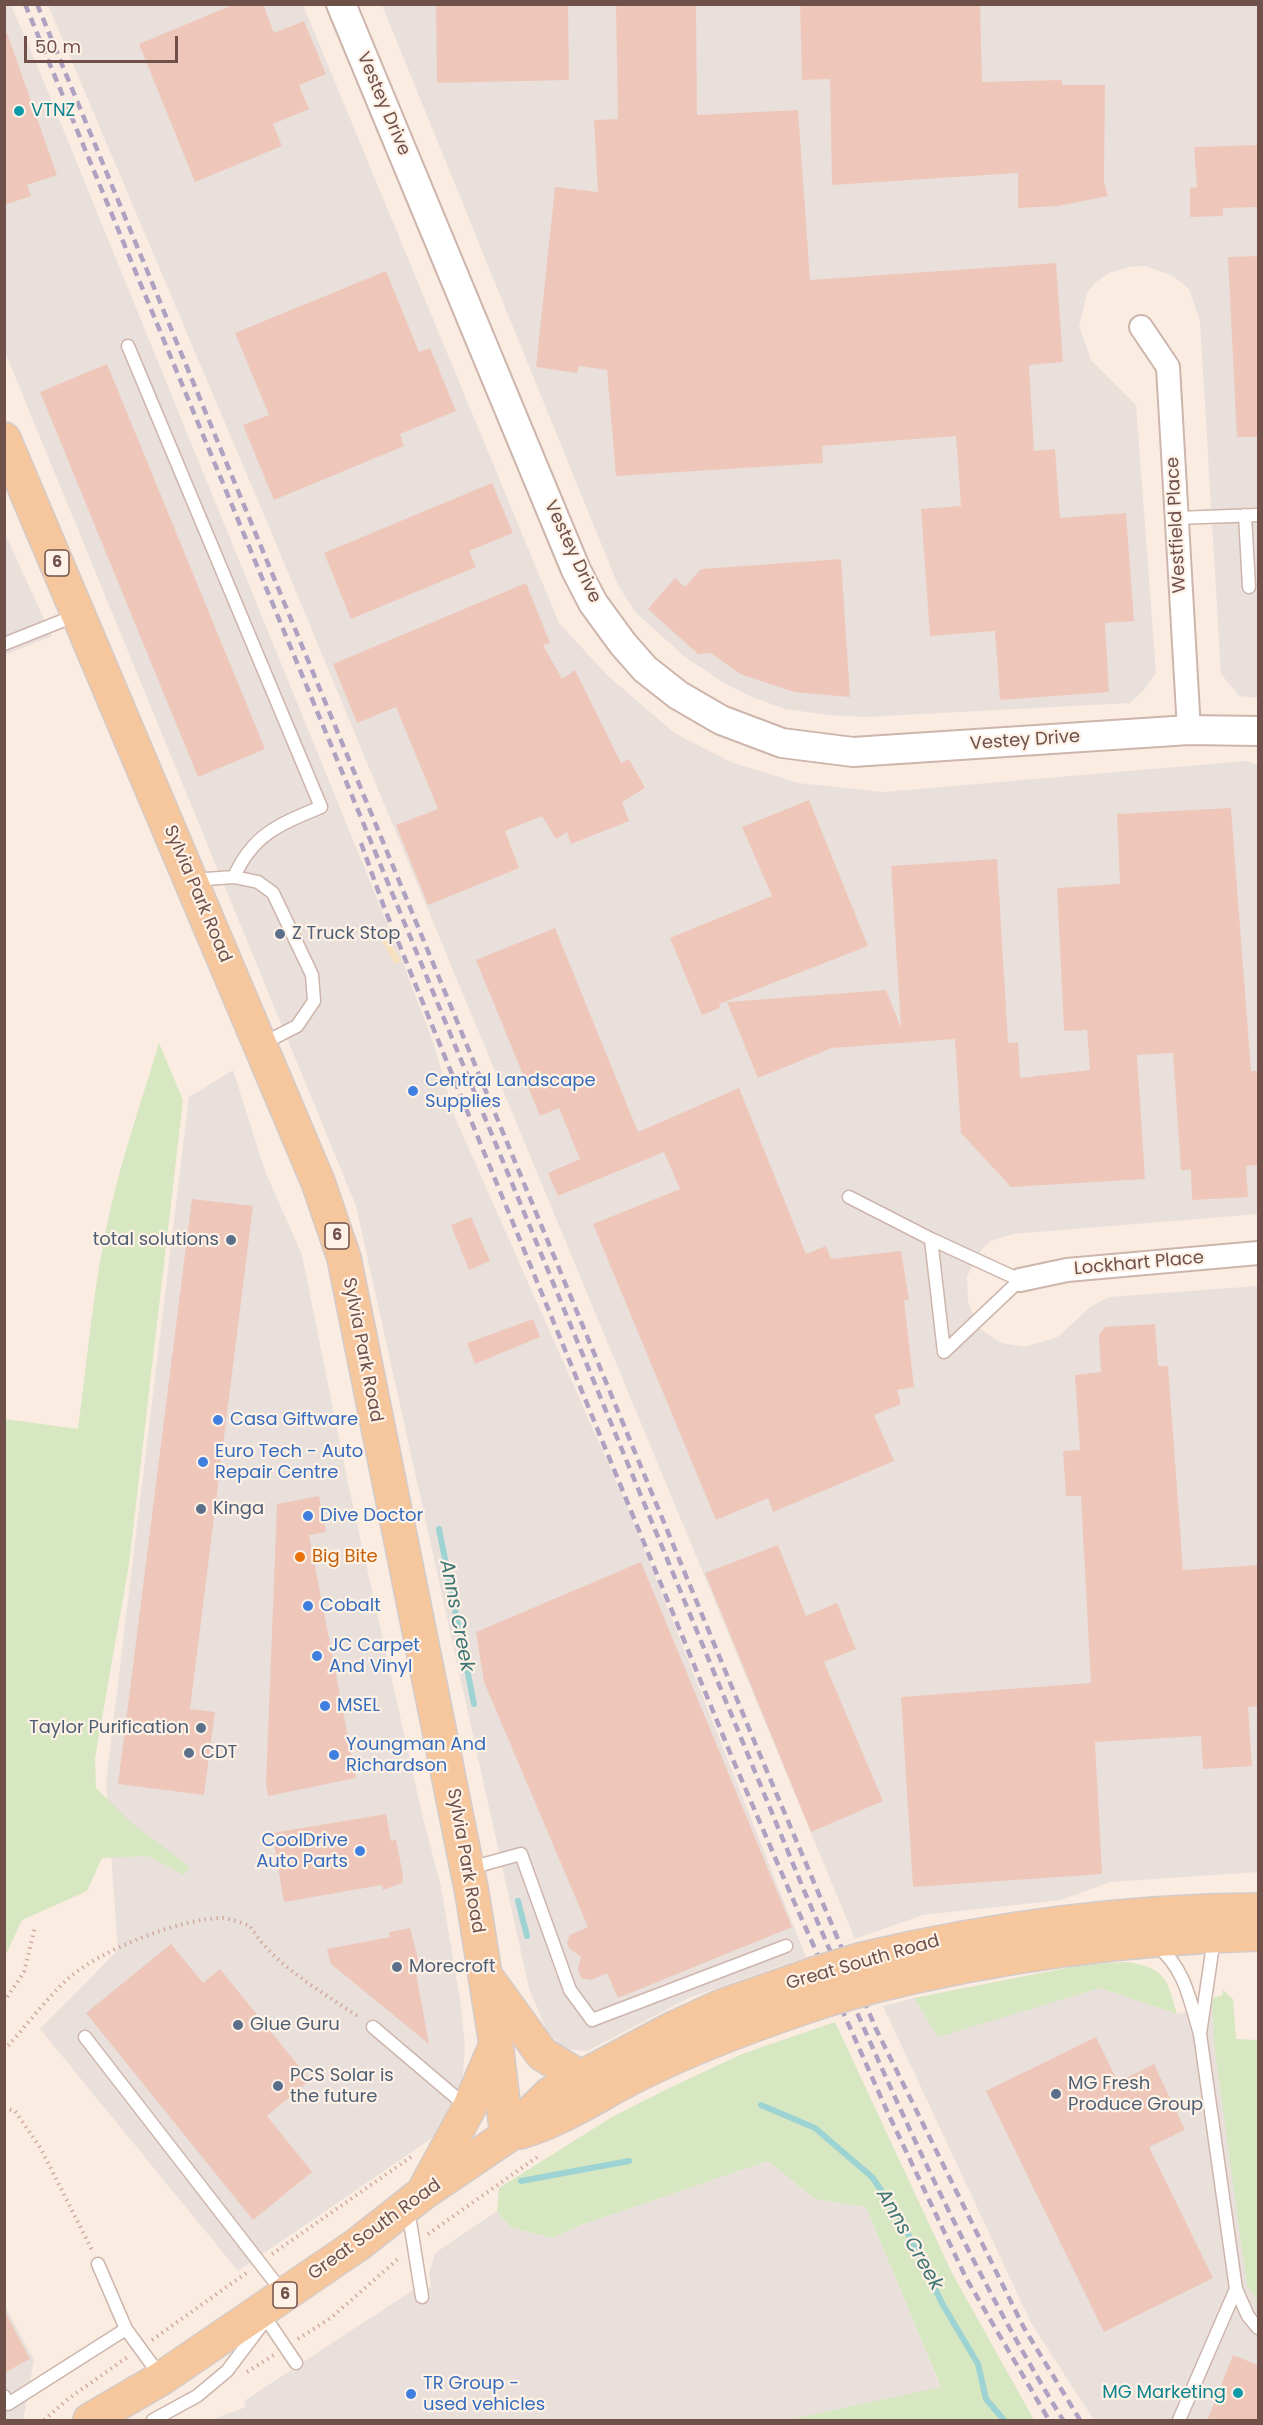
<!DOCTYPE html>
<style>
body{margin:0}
#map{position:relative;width:1263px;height:2425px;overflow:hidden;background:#faece1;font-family:Poppins,sans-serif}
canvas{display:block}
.frame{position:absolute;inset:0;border:6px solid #70514a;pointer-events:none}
.scale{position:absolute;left:24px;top:36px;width:154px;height:27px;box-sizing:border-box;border:3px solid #70514a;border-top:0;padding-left:8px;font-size:18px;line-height:21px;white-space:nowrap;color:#70514a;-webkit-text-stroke:4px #fef1e6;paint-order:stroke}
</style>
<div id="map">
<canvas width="1263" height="2425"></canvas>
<div class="frame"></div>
<div class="scale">50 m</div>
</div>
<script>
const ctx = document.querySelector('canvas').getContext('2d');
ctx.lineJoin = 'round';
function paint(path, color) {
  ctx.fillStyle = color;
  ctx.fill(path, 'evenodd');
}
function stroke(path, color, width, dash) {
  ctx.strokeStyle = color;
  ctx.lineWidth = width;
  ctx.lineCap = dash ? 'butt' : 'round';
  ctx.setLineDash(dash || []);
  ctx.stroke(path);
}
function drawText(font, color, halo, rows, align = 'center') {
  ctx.font = font + ' Poppins,sans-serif';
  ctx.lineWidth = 4.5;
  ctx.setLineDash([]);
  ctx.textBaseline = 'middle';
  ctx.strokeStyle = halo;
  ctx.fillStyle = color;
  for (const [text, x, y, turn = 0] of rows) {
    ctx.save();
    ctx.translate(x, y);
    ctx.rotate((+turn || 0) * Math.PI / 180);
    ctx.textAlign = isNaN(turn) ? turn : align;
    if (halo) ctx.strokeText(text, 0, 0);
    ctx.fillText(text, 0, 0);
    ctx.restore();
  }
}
const industrial = new Path2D(`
 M4,5h7l28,65 361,885 34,90 20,70 173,391 179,451 -115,40 -104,54 -22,-2 -18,-17 -18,-44 -173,-782 -351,-854z
 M48,5h255l256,618 49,53 68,58 55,28 67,21 85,9 363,-31 12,4v449l-245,20 -23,7 -13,14 -10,22 1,25 10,25 23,16 24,4 33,-10 32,-30 19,-10 149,-11v586l-148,10 -49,18 -138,15 -68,24 -580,-1398z
 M382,5h876v693l-19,-2 -18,-22 -21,-353 -11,-32 -16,-13 -28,-10 -16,1 -20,6 -13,9 -9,11 -8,33 12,34 45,45 20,268 -12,17 -14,13 -265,14 -37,-2 -43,-6 -33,-12 -28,-14 -39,-26 -50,-45 -17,-27z
 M4,532l48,104 -47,19h-1z
 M233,1070l32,101 37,84 47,233 73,326 19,73 20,119 4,41 -3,36 -30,55 -194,133 -198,-242 78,-79 -12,-168 83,-685z
 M1100,1988l77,26 35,-8 35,279 11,16v119h-164l-63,-97 -148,-317 31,-8 24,38z
 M768,2161l47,38 51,8 75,181 -154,32h-577l36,-13 -2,-6 169,-111 18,-3 -2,-13 6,-21 62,-42 13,16 42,11 29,-13z
 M4,2304l30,56 -11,60h-18z`);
const green = new Path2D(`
 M159,1043l24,57 -54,464 -34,194 1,30 37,36 57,43 -6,8 -36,-19 -46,2 -15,33 -65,29 -17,36v-537l73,10c10,-74 16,-150 33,-223 13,-55 32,-109 48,-163z
 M1127,1962c40,7 39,16 50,52l-77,-26 -162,49 -24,-39 172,-34z
 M1223,1990l10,9 3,40 22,1v261l-11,-15 -32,-235 -3,-45 2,-9 8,-1z
 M835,2022l117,251 82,147h-247l154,-33 -75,-180 -51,-8 -47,-38 -187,64 -29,13 -42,-11 -13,-16 2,-23 113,-71 53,-27 77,-36z`);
const sand = new Path2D(`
 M382,928l19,33 -6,3 -19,-33z`);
const stream = new Path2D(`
 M439,1529l35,175
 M518,1901l9,35
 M761,2105l54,23 57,49 28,41 43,87 35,59 8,35 18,21
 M521,2181l108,-20`);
const building = new Path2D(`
 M235,4h28l11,29 30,-12 22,53 -27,11 10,24 -36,15 9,22 -87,36 -56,-138z
 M436,4h132l1,76 -132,3z
 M616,4h80l1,111 101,-5 12,170 246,-17 7,99 -34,3 5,86 21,-2 5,69 66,-5 8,108 -29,2 4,69 -109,8 -5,-69 -65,5 -9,-127 40,-3 -5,-70 -134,10 1,17 -207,13 -9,-106 -28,-4 -2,7 -41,-6 19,-180 43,5 -4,-72 24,-1z
 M800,4h180l2,78 80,-2v5h43l-1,96 4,15 -50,10 -40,2v-35l-186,12 -2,-106 -28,1z
 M7,33l50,142 -30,10 4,11 -27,9v-171z
 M1258,145v62l-35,1v8l-33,1v-29l7,-1 -3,-40z
 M1258,256v181h-21l-9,-180z
 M386,271l33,81 11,-4 26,63 -56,23 4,12 -130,54 -31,-75 26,-10 -34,-82z
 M107,364l158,385 -67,28 -158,-385z
 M492,483l21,50 -44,18 7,16 -125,52 -27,-66z
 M841,559l9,138 -56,-5 -54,-18 -29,-21 -13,1 -50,-45 27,-31 10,9 16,-18z
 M526,583l24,60 -7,2 19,34 13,-9 46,93 8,-4 16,29 -23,14 7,19 -58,23 -4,-12 -11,7 -14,-23 -37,15 14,37 -91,37 -32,-80 42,-16 -42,-102 -39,16 -24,-59z
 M809,800l59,146 -149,58 1,4 -18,7 -32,-77 102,-42 -30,-69z
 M1231,808l20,263h7v94l-12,1 2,31 -56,3 -1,-30h-10l-8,-117 -36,2 8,124 -134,8 -50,-54 -6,-94 -123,9 -74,30 -31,-76 159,-12 15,38 -10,-162 106,-7 11,184 10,-1 2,36 70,-8 -3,-40 -23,1 -7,-143 63,-4 -3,-70z
 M555,928l83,204 101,-44 67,166 20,-8 5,13 70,-8 8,49h-5l10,87 -17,3 4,14 -27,11 20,46 -121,51 -5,-14 -52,22 -123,-296 87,-35 -16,-37 -106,44 -10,-23 32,-14 -21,-51 -19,8 -64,-156z
 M192,1199l61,7 -63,503 25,3 -11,83 -86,-11z
 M471,1217l19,44 -21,9 -18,-45z
 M533,1319l7,18 -65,27 -8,-21z
 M1155,1324l3,42h10l15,204 75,-5v141l-10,1 4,59 -49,3 -2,-33 -106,6 7,132 -189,13 -12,-190 190,-14 -10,-187h-15l-3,-45 17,-1 -5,-75 26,-3 -2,-37 6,-8z
 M319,1496l7,36 -17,3 47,243 -88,18 -2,-12 11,-280z
 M778,1545l28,71 31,-13 19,46 -32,13 59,139 -72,31 -106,-259z
 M641,1562l151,365 -174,71 -11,-25 -16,7 -10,-2 -3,-9 3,-12 -12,-9 -2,-6 3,-7 18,-8 -104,-245 -8,-50z
 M386,1814l5,27 5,-1 7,35 -1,8 -19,7 -1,-5 -98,17 -12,-69z
 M410,1928l11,43 -5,2 13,71 -98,-80 -4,-15 63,-12 -1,-5z
 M171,1944l32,39 17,-14 90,111 -43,36 45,56 -59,48 -167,-207z
 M1096,2037l22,45 36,-18 31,66 -36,17 64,131 -109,54 -118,-241z
 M4,2310l26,49 -26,14z
 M1233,2355l25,10v56h-51z`);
const path = new Path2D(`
 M4,2002l20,-30 11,-45
 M4,2050c22,-23 42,-52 66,-73 31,-27 111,-59 153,-59 9,1 19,5 27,8 24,40 73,66 110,92
 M4,2108l11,3 26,38 51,101
 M428,2234l112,-79
 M272,2254l139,-97
 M298,2339l34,-22 67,-59
 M152,2340l97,-69
 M247,2372l27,-17
 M44,2420l24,-21 61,-43`);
const service = new Path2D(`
 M128,346l193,461c-41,17 -68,27 -87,70
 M1245,515l4,72
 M1177,518l81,-3
 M4,644l73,-29
 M192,880l42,-3 24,5 15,11 39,82 2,26 -17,25 -37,19
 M849,1197l82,42
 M931,1239l89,41 -76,72z
 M470,1868l51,-14 49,136 22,30 194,-74
 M1157,1946c28,22 33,55 43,88l14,-96
 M373,2027l93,79
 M1200,2034l36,255 12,27 10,12
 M85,2037l199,257
 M408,2209l14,88
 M98,2264l28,65 35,48
 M263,2314l33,49
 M4,2396l4,8 118,-75
 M153,2420l44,-24 30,-25 37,-49
 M1179,2420l57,-131`);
const minor = new Path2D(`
 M1141,327l27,40 21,363
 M1020,1280l47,-10 191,-17`);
const tertiary = new Path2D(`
 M341,4l235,566 17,33 30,41 22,25 33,26 43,25 61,23 71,9 336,-22 69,1`);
const primary = new Path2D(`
 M4,439l314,743 26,76 128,635 24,151 11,92
 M863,1959c131,-31 260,-48 395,-49
 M490,1982l52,72 38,23
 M874,1986c129,-32 252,-48 384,-52
 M520,2132c45,-13 84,-42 127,-62 57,-28 118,-50 179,-70
 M425,2189l44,-81 26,-61
 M90,2420l72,-42 195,-133 66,-52 84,-57 43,-42 124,-66 48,-22 92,-32`);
const rail = new Path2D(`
 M25,4l778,1884c78,181 157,364 260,532
 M37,4l718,1739 121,286 148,299 56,92
 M361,843l23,64 54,133 293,715 61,142 95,214 79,167 83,142`);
const primaryBridge = new Path2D(`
 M814,1974l49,-15
 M826,2000l48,-14`);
const markers = [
 [19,111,6,"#0f9aa8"],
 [280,934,6,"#5c6f8a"],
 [413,1091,6,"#3f7fe0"],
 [231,1240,6,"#5c6f8a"],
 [218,1420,6,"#3f7fe0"],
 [203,1462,6,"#3f7fe0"],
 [201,1509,6,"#5c6f8a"],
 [308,1516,6,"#3f7fe0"],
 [300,1557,6,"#e8710a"],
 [308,1606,6,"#3f7fe0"],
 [317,1656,6,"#3f7fe0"],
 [325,1706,6,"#3f7fe0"],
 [201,1728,6,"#5c6f8a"],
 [189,1753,6,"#5c6f8a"],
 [334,1755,6,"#3f7fe0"],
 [360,1851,6,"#3f7fe0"],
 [397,1967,6,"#5c6f8a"],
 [238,2025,6,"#5c6f8a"],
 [278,2086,6,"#5c6f8a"],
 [1056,2094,6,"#5c6f8a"],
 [1238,2393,6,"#0f9aa8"],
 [411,2394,6,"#3f7fe0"]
];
const shields = [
 [57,563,24],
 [337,1236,24],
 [285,2295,24]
];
const shieldNames = [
 ["6",57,563],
 ["6",337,1236],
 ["6",285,2295]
];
const streetNames = [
 ["Vestey Drive",383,104,67],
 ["Westfield Place",1177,525,-93],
 ["Vestey Drive",572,552,65],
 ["Vestey Drive",1025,741,-4],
 ["Sylvia Park Road",197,894,67],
 ["Lockhart Place",1139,1264,-5],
 ["Sylvia Park Road",362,1350,79],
 ["Sylvia Park Road",465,1861,80],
 ["Great South Road",863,1963,-16],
 ["Great South Road",375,2230,-36]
];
const cultureNames = [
 ["VTNZ",31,111],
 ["MG Marketing",1226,2393,"right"]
];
const serviceNames = [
 ["Z Truck Stop",292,934],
 ["total solutions",219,1240,"right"],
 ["Kinga",213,1509],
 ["Taylor Purification",189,1728,"right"],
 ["CDT",201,1753],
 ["Morecroft",409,1967],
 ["Glue Guru",250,2025],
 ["PCS Solar is",290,2076],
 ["the future",290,2097],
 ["MG Fresh",1068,2084],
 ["Produce Group",1068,2105]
];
const shopNames = [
 ["Central Landscape",425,1081],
 ["Supplies",425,1102],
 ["Casa Giftware",230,1420],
 ["Euro Tech - Auto",215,1452],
 ["Repair Centre",215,1473],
 ["Dive Doctor",320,1516],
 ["Cobalt",320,1606],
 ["JC Carpet",329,1646],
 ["And Vinyl",329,1667],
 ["MSEL",337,1706],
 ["Youngman And",346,1745],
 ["Richardson",346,1766],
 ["CoolDrive",348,1841,"right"],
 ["Auto Parts",348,1862,"right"],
 ["TR Group -",423,2384],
 ["used vehicles",423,2405]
];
const foodNames = [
 ["Big Bite",312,1557]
];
const waterNames = [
 ["Anns Creek",456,1616,79],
 ["Anns Creek",909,2240,60]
];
paint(industrial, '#e9e0dc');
paint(green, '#d6e7c1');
paint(sand, '#f8e2bd');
stroke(stream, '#9ed3d3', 6);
paint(building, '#eec7ba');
stroke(service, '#cdb5ac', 15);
stroke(minor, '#cdb5ac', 26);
stroke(tertiary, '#cdb5ac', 32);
stroke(primary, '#d4cbc9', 36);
stroke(path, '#d2aa9e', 4, [1.5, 4.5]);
stroke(service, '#fff', 12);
stroke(minor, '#fff', 22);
stroke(tertiary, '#fff', 28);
stroke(primary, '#f6c69c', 33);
stroke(rail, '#aea1c2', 4.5, [9, 6]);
stroke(primaryBridge, '#d4cbc9', 36, []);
stroke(primaryBridge, '#f6c69c', 33);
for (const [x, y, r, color] of markers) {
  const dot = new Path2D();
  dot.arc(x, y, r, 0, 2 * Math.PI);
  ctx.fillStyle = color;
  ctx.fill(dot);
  stroke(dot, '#fef1e6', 2);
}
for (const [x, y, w] of shields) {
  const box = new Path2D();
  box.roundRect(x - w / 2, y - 13, w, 26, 4.5);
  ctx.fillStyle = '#fef1e6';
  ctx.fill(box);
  stroke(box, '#70514a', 1.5);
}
drawText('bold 16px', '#70514a', null, shieldNames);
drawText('18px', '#70514a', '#fef1e6', streetNames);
drawText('18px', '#0d838f', '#fef1e6', cultureNames, 'left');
drawText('18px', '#4e5e75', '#fef1e6', serviceNames, 'left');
drawText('18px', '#366cbe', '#fef1e6', shopNames, 'left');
drawText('18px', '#c56008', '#fef1e6', foodNames, 'left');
drawText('italic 20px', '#3f7575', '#fef1e6', waterNames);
</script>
